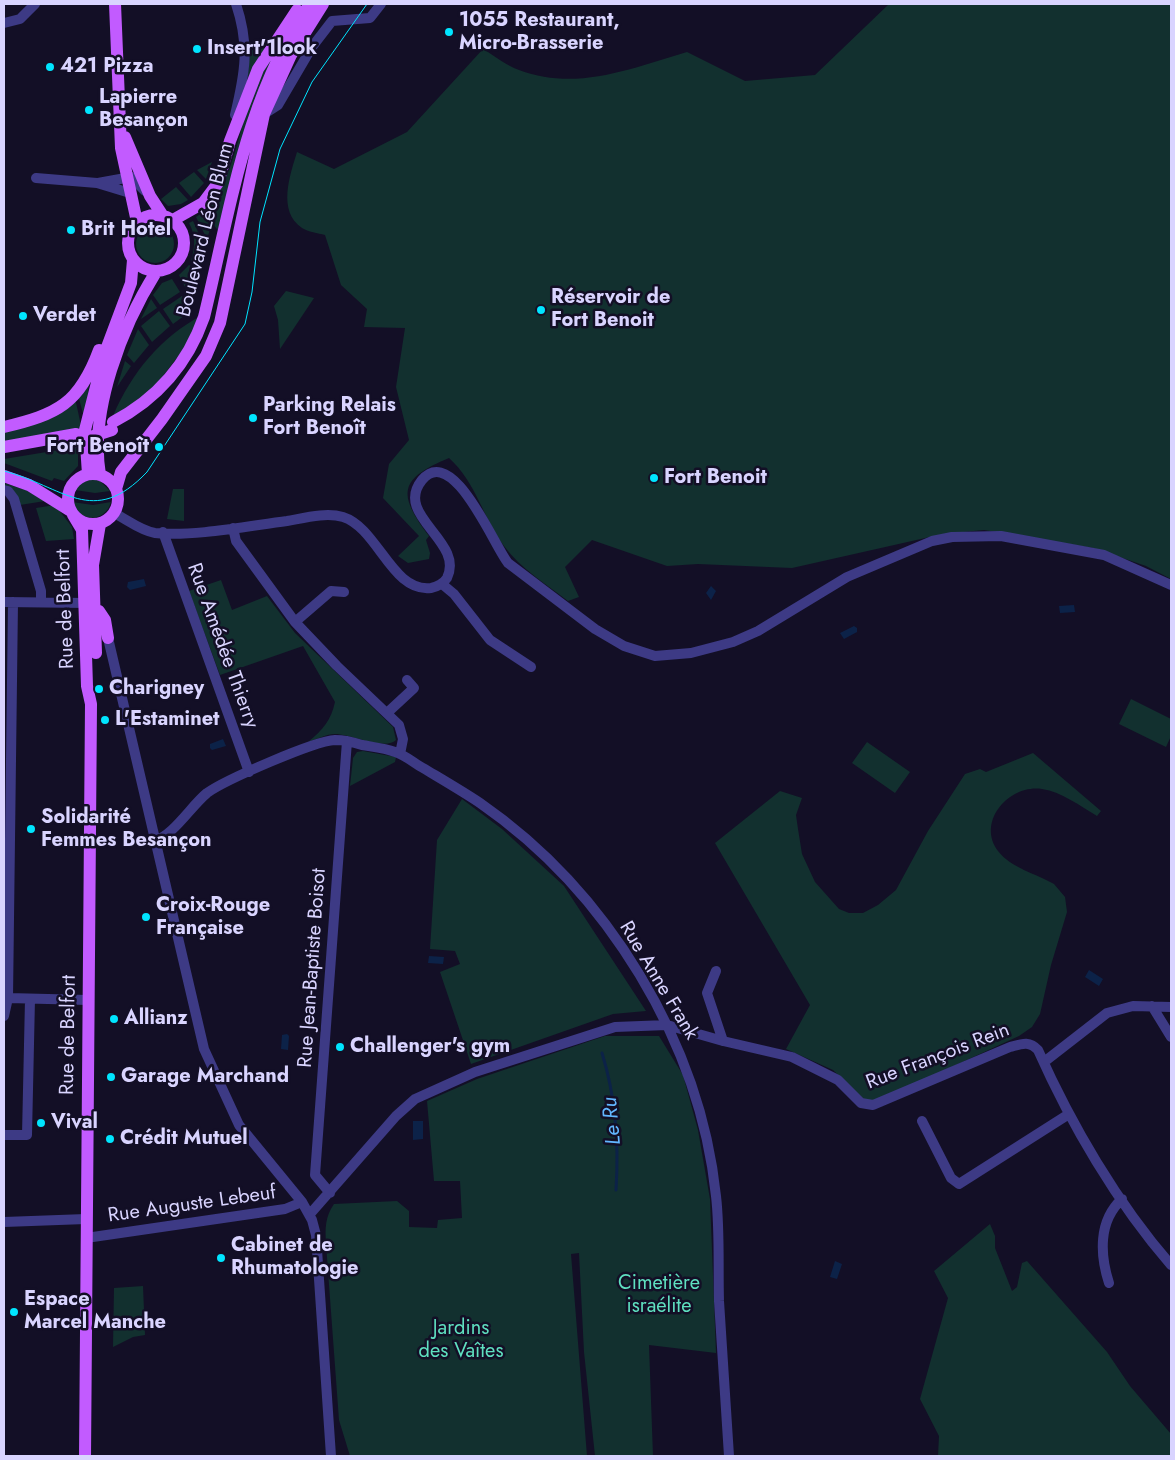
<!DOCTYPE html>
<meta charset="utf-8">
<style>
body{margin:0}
#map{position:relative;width:1175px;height:1460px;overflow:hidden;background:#130f26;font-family:Jost,sans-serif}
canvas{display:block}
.frame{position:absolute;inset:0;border:5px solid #d9d4ff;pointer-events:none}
</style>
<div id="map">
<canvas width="1175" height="1460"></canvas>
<div class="frame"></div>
</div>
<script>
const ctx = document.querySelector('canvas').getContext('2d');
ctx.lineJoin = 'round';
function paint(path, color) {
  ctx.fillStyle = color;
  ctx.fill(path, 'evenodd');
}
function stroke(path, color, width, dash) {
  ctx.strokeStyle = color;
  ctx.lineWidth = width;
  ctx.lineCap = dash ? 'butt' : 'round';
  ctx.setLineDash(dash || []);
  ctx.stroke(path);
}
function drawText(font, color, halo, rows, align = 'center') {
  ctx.font = font + ' Jost,sans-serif';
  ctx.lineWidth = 5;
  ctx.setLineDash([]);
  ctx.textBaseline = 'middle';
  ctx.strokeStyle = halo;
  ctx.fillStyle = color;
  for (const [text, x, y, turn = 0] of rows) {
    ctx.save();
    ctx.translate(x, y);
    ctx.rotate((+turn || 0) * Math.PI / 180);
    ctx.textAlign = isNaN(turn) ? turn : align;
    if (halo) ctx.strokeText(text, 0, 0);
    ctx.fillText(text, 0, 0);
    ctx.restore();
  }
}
const green = new Path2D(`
 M889,4h282v575l-25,-13 -53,-18 -109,-18 -41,4 -151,34 -94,-4 -31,2 -75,-26 -27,27 14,30 -11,4c-22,-17 -47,-32 -64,-55 -21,-28 -28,-64 -55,-88 -50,21 -52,35 -20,78l-3,4 4,13 -1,6 -21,4 -10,-7 21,-20 -36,-38 6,-34 20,-24 -13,-53 9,-59 -41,-1 3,-18 -26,-24 -16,-50c-7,-2 -17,-3 -23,-7 -25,-17 -12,-53 -5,-76l37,17 73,-37 76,-83c12,7 24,17 36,21 58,22 113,-2 168,-18l58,29 70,-6z
 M290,29l-69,205 -9,-11 -5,16 -11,-22c42,-26 43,-108 67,-151 8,-13 18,-25 27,-37z
 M266,46l-19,39 3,-35h9z
 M212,162l-6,17 -9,-9z
 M194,172l10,11 -13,14 -12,-14z
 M176,187l12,13 -7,4 -13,2 -7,-7z
 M193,221l11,24 -7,20 -6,-4c4,-14 5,-25 -2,-38z
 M136 244a19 19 0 1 1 38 0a19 19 0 1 1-38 0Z
 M189,265l8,4 -6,17 -5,3 -7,-14z
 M172,279l8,13 -20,13 -7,-10 9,-12z
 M286,291l28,7 -34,51 -2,-29 -4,-14z
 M182,296l10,14 -19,14 -10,-15z
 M151,299l6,9 -16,11z
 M159,311l11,15 -18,16 -11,-16z
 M202,315l-7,19 -45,59 -37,23c19,-44 47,-78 89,-101z
 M138,329l11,16 -15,18 -7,-8z
 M125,361l6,5 -14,21z
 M89,384l-4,37 -7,-26z
 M75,398l7,32 -78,15v-14z
 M71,448h7v18l-14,15 -10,-3 -2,3 -48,-18v-4z
 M91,479l9,2 10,10 -15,2 -20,-3 4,-6z
 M4,483l22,7 19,11 -25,4 -16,-19z
 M173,489h11v32l-17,-2z
 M72,502l21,3 18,-3c-6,21 -32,21 -39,0z
 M55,505l17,22 2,12 -28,2 -10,-33z
 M221,580l11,30 35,-14 28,37 98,94 3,13c-11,11 -45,-6 -61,-6 -8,0 -18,5 -27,8 15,-12 23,-22 27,-40l-32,-56 -83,29 -31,-84z
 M1131,699l40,20v17l-5,11 -47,-23z
 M867,742l43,30 -15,21 -43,-30z
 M363,751l33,6 -1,5 -45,24 3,-28 4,-6z
 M1033,753l68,58 -4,5c-17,-10 -35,-24 -55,-27 -32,-5 -66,32 -44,62 13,17 39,23 56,33l11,13 2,15 -16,53 -11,49 -8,13 -13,9 -150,69 -36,-35 -47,-21 24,-44 -95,-162 65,-52 22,7 -6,17 2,14 4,25 13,28 24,27 10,4h14l15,-8 18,-15 32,-59 37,-57 15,-5 6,3z
 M462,799l40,30 62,57 82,125 -33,3 -142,50 -31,-92 20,-8 -5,-13 -25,-2 7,-109z
 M605,1036h54l24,39 15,55 12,69 6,154 -67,-8 4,111h-58l-11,-104 -5,-99 -8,1 16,202h-237l-11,-36 -13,-176c-1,-16 -1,-27 8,-40l63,-3 12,10v16l28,1 1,-8 24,-2 -2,-37h-26l-7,-80 50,-22z
 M990,1224l5,12v12l17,43 5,-4 5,-24 5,-2 80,91 23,34 41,48v22h-233l1,-20 -19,-37 28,-101 -14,-27z
 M143,1286l2,49 -12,2 -20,10 1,-59z`);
const water = new Path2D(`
 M144,579l2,7 -16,4 -3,-3 1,-5z
 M711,586l5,5 -5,9 -5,-7z
 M1074,605l1,7 -15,1 -1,-7z
 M854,626l3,2v4l-13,7 -4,-6z
 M223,739l3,7 -14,4 -2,-2v-4z
 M429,956l15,1 -1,7 -15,-1z
 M1089,970l14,9 -4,7 -14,-9z
 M287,1034l2,2 -1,14 -7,-1 1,-14z
 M423,1121v18l-10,1v-19z
 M835,1261l7,3 -5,15 -7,-2z`);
const stream = new Path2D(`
 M602,1053c14,45 17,90 14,137`);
const minor = new Path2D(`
 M4,23l16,-4 15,-15
 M264,114l14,-9 34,-58 20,-26 38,-3 11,-14
 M235,115c10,-42 15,-69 1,-111
 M36,178l61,5 33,10
 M98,183l33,-6 14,14
 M4,490l4,1 6,8 27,92v11
 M114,513c12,6 27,18 41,20 38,4 93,-7 132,-12 17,-3 39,-9 56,-4 35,11 49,76 88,71 6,-1 13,-5 16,-10 18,-37 -54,-62 -25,-98 31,-37 72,66 86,83l87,66 29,17 31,10 36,-3 42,-11 25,-11 89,-54 85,-36 20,-4 49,-1 103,19 67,30
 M233,528l3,13 59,81 42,44 62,59 4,14 -3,15
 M163,532l86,240
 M442,584l12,10 36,46 41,27
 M4,602l82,1
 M295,622l36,-31 13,1
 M108,638l96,411 35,76 63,77 10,18 4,15 15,221
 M387,713l27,-25 -7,-8
 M154,841c19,-5 37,-35 53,-48 18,-13 107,-52 128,-53 9,0 18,2 27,5 11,2 22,3 33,7 10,3 19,11 28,16 20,12 39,23 57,35 127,88 220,239 236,393 4,34 2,70 3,105 3,52 7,103 10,155
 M716,971l-9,22 16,48
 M8,998l80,2
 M1152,1006l19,31
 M4,1016l4,-18 5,-396
 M1044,1062l63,-49 26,-7 38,1
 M922,1121l29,57 8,6 110,-70
 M4,1135h23l3,-136
 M330,1193l-15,-18 32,-434
 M310,1214l86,-98 19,-17 60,-27 140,-45 52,-2 56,16 69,16 46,23 23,23 12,2 137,-58c11,-3 19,-7 28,3 33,74 79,153 133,215
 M4,1222l82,-3
 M86,1238l199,-29 17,-7
 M1109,1283c-9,-28 -11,-62 13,-84`);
const major = new Path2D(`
 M115,4l6,144 16,74
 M125,137l25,59 13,20
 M128 243a28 28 0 1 1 56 0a28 28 0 1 1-56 0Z
 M173,220l30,-17 15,-20 12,-42 28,-72 39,-59
 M113,422c44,-23 75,-59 91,-105 26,-106 42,-222 106,-313
 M4,427c54,-13 75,-23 95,-77
 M4,447l72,-13
 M68 499a25 25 0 1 1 50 0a25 25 0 1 1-50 0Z
 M88,474l-3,-44 19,-75 27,-72 2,-23
 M100,475c-11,-64 22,-149 56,-203
 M4,476l25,9 40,25
 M116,489l5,-17 41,-53 44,-63 14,-33 44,-209 27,-59 32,-51
 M73,515l9,15 5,156 4,18 -6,752
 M96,610l3,1 6,9 3,18
 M96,653l-3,-88 7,-41`);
const tram = new Path2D(`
 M4,471c59,15 89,58 143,1l98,-148 7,-32 8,-70 20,-73 32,-67 55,-78`);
const majorBridge = new Path2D(`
 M75,442l37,-12`);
const markers = [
 [449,32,5,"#00e5ff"],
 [197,49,5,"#00e5ff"],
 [50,67,5,"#00e5ff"],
 [89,110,5,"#00e5ff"],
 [71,230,5,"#00e5ff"],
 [541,310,5,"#00e5ff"],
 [23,316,5,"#00e5ff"],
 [253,418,5,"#00e5ff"],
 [159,447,5,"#00e5ff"],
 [654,478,5,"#00e5ff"],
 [99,689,5,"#00e5ff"],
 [105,720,5,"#00e5ff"],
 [31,829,5,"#00e5ff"],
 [146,917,5,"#00e5ff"],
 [114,1019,5,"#00e5ff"],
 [340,1047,5,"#00e5ff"],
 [111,1077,5,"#00e5ff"],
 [41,1123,5,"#00e5ff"],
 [110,1139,5,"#00e5ff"],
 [221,1258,5,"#00e5ff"],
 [14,1312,5,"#00e5ff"]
];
const poiNames = [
 ["1055 Restaurant,",459,21],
 ["Micro-Brasserie",459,44],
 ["Insert'1look",207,49],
 ["421 Pizza",60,67],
 ["Lapierre",99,98],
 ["Besançon",99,121],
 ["Brit Hotel",81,230],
 ["Réservoir de",551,298],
 ["Fort Benoit",551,321],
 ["Verdet",33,316],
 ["Parking Relais",263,406],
 ["Fort Benoît",263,429],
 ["Fort Benoît",149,447,"right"],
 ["Fort Benoit",664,478],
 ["Charigney",109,689],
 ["L'Estaminet",115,720],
 ["Solidarité",41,818],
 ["Femmes Besançon",41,841],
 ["Croix-Rouge",156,906],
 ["Française",156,929],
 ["Allianz",124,1019],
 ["Challenger's gym",350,1047],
 ["Garage Marchand",121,1077],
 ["Vival",51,1123],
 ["Crédit Mutuel",120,1139],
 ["Cabinet de",231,1246],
 ["Rhumatologie",231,1269],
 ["Espace",24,1300],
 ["Marcel Manche",24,1323]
];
const streetNames = [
 ["Boulevard Léon Blum",206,230,-76],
 ["Rue de Belfort",66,609,-92],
 ["Rue Amédée Thierry",222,646,70],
 ["Rue Jean-Baptiste Boisot",313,968,-86],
 ["Rue Anne Frank",658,981,59],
 ["Rue de Belfort",69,1035,-89],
 ["Rue François Rein",938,1057,-21],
 ["Rue Auguste Lebeuf",192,1205,-8]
];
const parkNames = [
 ["Cimetière",659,1284],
 ["israélite",659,1307],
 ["Jardins",461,1329],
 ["des Vaîtes",461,1352]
];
const waterNames = [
 ["Le Ru",613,1121,-95]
];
paint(green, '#12302f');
paint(water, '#0c2248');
stroke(stream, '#0c2248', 3);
stroke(minor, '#3d3a85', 10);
stroke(major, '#c25bff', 12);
stroke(tram, '#00e5ff', 1);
stroke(majorBridge, '#c25bff', 12);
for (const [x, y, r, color] of markers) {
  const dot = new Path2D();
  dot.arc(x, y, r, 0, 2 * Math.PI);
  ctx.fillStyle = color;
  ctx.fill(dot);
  stroke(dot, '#130f26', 2);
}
drawText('bold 20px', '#d9d4ff', '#130f26', poiNames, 'left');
drawText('20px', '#d9d4ff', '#130f26', streetNames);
drawText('20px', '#5fe0c0', '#130f26', parkNames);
drawText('italic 21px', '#62b6ff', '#130f26', waterNames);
</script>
